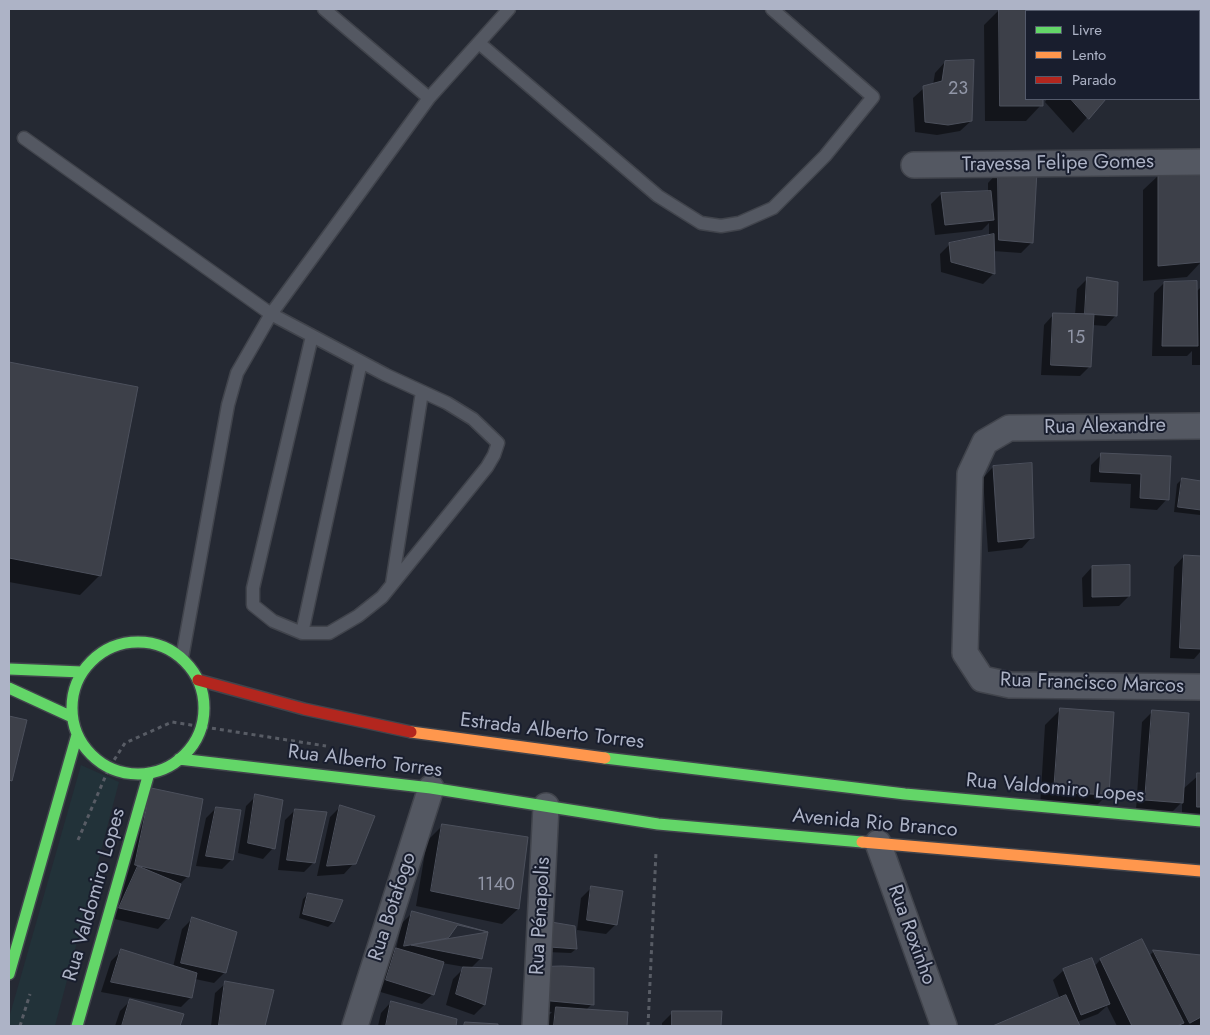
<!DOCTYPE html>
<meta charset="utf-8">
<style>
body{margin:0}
#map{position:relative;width:1210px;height:1035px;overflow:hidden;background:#252933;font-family:Jost,sans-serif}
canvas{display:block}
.frame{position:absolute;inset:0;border:10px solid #adb3c6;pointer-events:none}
.legend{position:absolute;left:1025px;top:10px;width:175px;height:90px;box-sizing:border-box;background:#191e2e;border:1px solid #545a6b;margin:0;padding:6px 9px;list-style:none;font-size:15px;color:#adb3c6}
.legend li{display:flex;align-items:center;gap:10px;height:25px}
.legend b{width:25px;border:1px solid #545a6b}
</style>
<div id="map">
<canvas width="1210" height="1035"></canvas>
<div class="frame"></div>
<ul class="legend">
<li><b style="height:6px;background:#63d668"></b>Livre</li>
<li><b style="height:6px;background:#ff974d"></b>Lento</li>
<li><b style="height:6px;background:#b3261e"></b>Parado</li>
</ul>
</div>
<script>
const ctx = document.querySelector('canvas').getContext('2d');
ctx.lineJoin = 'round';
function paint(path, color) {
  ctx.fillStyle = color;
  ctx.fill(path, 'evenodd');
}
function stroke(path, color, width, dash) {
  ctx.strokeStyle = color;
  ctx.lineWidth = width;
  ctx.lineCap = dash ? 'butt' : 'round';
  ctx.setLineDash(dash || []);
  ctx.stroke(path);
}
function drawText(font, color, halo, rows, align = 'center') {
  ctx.font = font + ' Jost,sans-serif';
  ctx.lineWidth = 4;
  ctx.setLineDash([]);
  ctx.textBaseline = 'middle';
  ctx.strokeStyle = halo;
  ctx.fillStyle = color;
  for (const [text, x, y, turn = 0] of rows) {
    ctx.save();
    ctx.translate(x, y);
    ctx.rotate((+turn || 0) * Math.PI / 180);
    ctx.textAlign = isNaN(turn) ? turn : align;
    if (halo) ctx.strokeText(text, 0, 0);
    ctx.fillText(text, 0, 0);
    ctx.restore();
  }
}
const green = new Path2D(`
 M81,765l38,17 -64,244h-46v-8z`);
const shadow = new Path2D(`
 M1040,9v2h-14v88h15v6l-15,16h-41l-1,-96 15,-15z
 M1044,9h157v10l-2,2v-10h-154z
 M945,62l26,59 -11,10 -23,4 -22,-3 -2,-34 11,-10 9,-3 2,-12z
 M1047,99h57l-31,34 -28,-31z
 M998,172l33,71 -10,10 -28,-2v23l-10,10 -42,-12 -1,-18 10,-10 39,-8v-13l-7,7 -47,5 -4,-31 10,-10 47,-2v-9z
 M1201,172v90l-14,15 -44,4v-91l16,-15z
 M1087,279l29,36 -10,11 -14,-1 -2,41 -10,10 -39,-1 3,-50 10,-11 21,1 2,-26z
 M1164,283l32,9 5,-5v78h-9v-14l-5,5h-35l2,-63z
 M9,363l127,25 -36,187 -20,20 -71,-13z
 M1101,455l68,3 -2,41 -10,11 -27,-2 1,-24 -41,-2 1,-17z
 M993,467l39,70 -10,11 -34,4 -5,-74z
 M1182,479l19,3 -1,33 -26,-3 3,-28z
 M1184,556l17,1v94l-7,8 -24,-1 4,-91z
 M1092,567l37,29 -10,10 -36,1 -1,-29z
 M1061,709l46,86 -15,15 -52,-3 5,-82z
 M1152,712l31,77 17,-15 1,-35v84l-19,-1v-20l-11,11 -35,-3 6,-88z
 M9,717l16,4 -16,62z
 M256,796l17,52 -10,11 -25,-6 8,-47z
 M136,805l52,71 -8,8 -12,34 -10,11 -48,-11z
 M341,806l13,57 -10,11 -27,2 13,-59z
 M216,808l16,51 -10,10 -26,-3 10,-48z
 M295,810l19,52 -10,10 -26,-2 7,-50z
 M443,825l84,13 -9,71 -16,15 -86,-18 11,-65z
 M592,887l24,37 -10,10 -29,-4 4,-32z
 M308,894l25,28 -5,5 -29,-9 4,-19z
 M412,913l69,45 -10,10 13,37 -10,10 -28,-10 7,-26 12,-12 -23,-4 -9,31 -11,10 -45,-13 9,-32 10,-10 6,-26z
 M192,919l33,53 -11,11 -19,-4 -4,18 -10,10 -80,-15 10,-31 11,-11 51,17 9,-38z
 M547,928l29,21 -5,4 -25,-1z
 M1141,941l8,15 5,-5 47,5v68l-4,2h-80l-10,-20 -9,8 -21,8 2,4h-83l64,-27 -7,-19 11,-10 30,-3 6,-7z
 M532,979l60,25 -6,6 41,3 -1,13h-81l1,-8 6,-6 -22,-2z
 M226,983l47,8 -9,35h-53l4,-33z
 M130,1001l52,14 -3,11h-64l5,-15z
 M391,1002l64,18v6h-77l3,-13z
 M673,1012h48l-1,14h-58v-3z`);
const building = new Path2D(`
 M999,9h42v2h-15v88h17v7h-43z
 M1171,9h30v10h-2v-8h-28z
 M974,60l-2,61 -24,4 -23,-3 -2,-36 19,-5 3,-20z
 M1071,99h35l-17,20z
 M998,171h39l-4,72 -34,-3z
 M1201,171v91l-43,4v-92z
 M991,191l3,29 -49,5 -4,-32z
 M994,234l1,40 -44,-12 -2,-19z
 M1087,277l31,5 -1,34 -32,-2z
 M1197,281l1,65h-36l2,-64z
 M1053,313l41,1 -3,53 -40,-2z
 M9,362l129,25 -37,189 -92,-18z
 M1101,453l70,3 -2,44 -29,-2 1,-24 -41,-2z
 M1032,463l2,75 -36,4 -5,-76z
 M1182,478l19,3v29l-23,-3z
 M1184,555l17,1v93l-21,-1z
 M1130,565v31l-38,1v-31z
 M1060,708l54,4 -5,83 -55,-3z
 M1152,710l37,3 -6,90 -38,-3z
 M9,716l18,4 -15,61 -3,-1z
 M1197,773h4v34h-4z
 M151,788l52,11 -14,78 -54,-12z
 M255,794l28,6 -8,49 -27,-6z
 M340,805l35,11 -19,48 -29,2z
 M216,807l25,3 -8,50 -27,-4z
 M295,809l32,3 -12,51 -28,-3z
 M442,824l86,13 -9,72 -88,-18z
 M138,866l43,18 -12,35 -50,-11z
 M591,886l32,5 -6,34 -30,-5z
 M308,893l35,7 -9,22 -31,-8z
 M412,911l76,21 -84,14z
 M192,917l45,15 -11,41 -45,-10z
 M551,922l24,4 2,23 -27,-2z
 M458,925l30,7 -6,27 -71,-14 37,-7z
 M1142,939l42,84 -7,3h-45l-32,-67z
 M396,948l48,14 -10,33 -48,-15z
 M121,949l76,24 -5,25 -81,-16z
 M1153,950l48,5v62l-11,6z
 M1092,958l18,46 -29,11 -18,-46z
 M563,966l31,2v37l-54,-5 2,-33z
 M463,967l29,1 -7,37 -29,-11z
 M225,981l49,9 -9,36 -46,-1z
 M1066,995l14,31h-87z
 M130,999l54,15 -4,12h-58z
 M391,1001l66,18 -1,7h-70z
 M556,1007l72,5 -1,14h-73z
 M672,1011h50l-1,15h-49z
 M465,1022l33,2v2h-34z`);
const path = new Path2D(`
 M78,840l31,-72 16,-25 47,-21 154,24
 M20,1026l10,-32
 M648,1026l8,-174`);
const lane = new Path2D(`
 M324,9l105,89
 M479,43l179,153 43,27 20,3 18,-3 34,-15 52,-52 48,-59 -101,-88
 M24,138l247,176 115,61 61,28 26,16 25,24 -4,12 -7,12 -105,130 -24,19 -29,17h-27l-29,-12 -20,-16v-17l59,-252
 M392,584l30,-192
 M302,633l59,-271
 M182,658l46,-253 9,-32 34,-59 158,-216 80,-89`);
const street = new Path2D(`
 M914,165l287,-3
 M1201,426l-192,2 -24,14 -15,32 -5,179 17,26 28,6 191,2
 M878,843l66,183
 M355,1026l76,-238
 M535,1026l11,-220`);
const fast = new Path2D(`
 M72 708a66 66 0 1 1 132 0a66 66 0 1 1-132 0Z
 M9,669l73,3
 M9,688l63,29
 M605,758l300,36 296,27
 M179,759l252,29 227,36 204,18
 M9,974l68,-239
 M77,1026l72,-253`);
const slow = new Path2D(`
 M411,732l194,26
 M862,842l339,29`);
const jam = new Path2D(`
 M198,680l106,29 107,23`);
const numberNames = [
 ["23",958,90],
 ["15",1076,339],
 ["1140",496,886]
];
const streetNames = [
 ["Travessa Felipe Gomes",1058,164,-1],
 ["Rua Alexandre",1105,427,-1],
 ["Rua Francisco Marcos",1092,684,2],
 ["Estrada Alberto Torres",552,732,7],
 ["Rua Alberto Torres",365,762,7],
 ["Rua Valdomiro Lopes",1055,789,5],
 ["Avenida Rio Branco",875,824,5],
 ["Rua Valdomiro Lopes",95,895,-74],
 ["Rua Botafogo",393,907,-72],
 ["Rua Pénapolis",541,916,-87],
 ["Rua Roxinho",911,935,70]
];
paint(green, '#223239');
paint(shadow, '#0007');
paint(building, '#3d4049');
stroke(building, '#4c505c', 1);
stroke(lane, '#41444c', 15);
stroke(street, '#41444c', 28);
stroke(fast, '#41444c', 14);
stroke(slow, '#41444c', 14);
stroke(jam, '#41444c', 14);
stroke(path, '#585c65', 3, [4, 4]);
stroke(lane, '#545862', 12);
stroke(street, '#545862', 25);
stroke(fast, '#63d668', 11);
stroke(slow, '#ff974d', 11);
stroke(jam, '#b3261e', 11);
drawText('18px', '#9196a7', null, numberNames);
drawText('20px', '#adb3c6', '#191e2e', streetNames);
</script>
